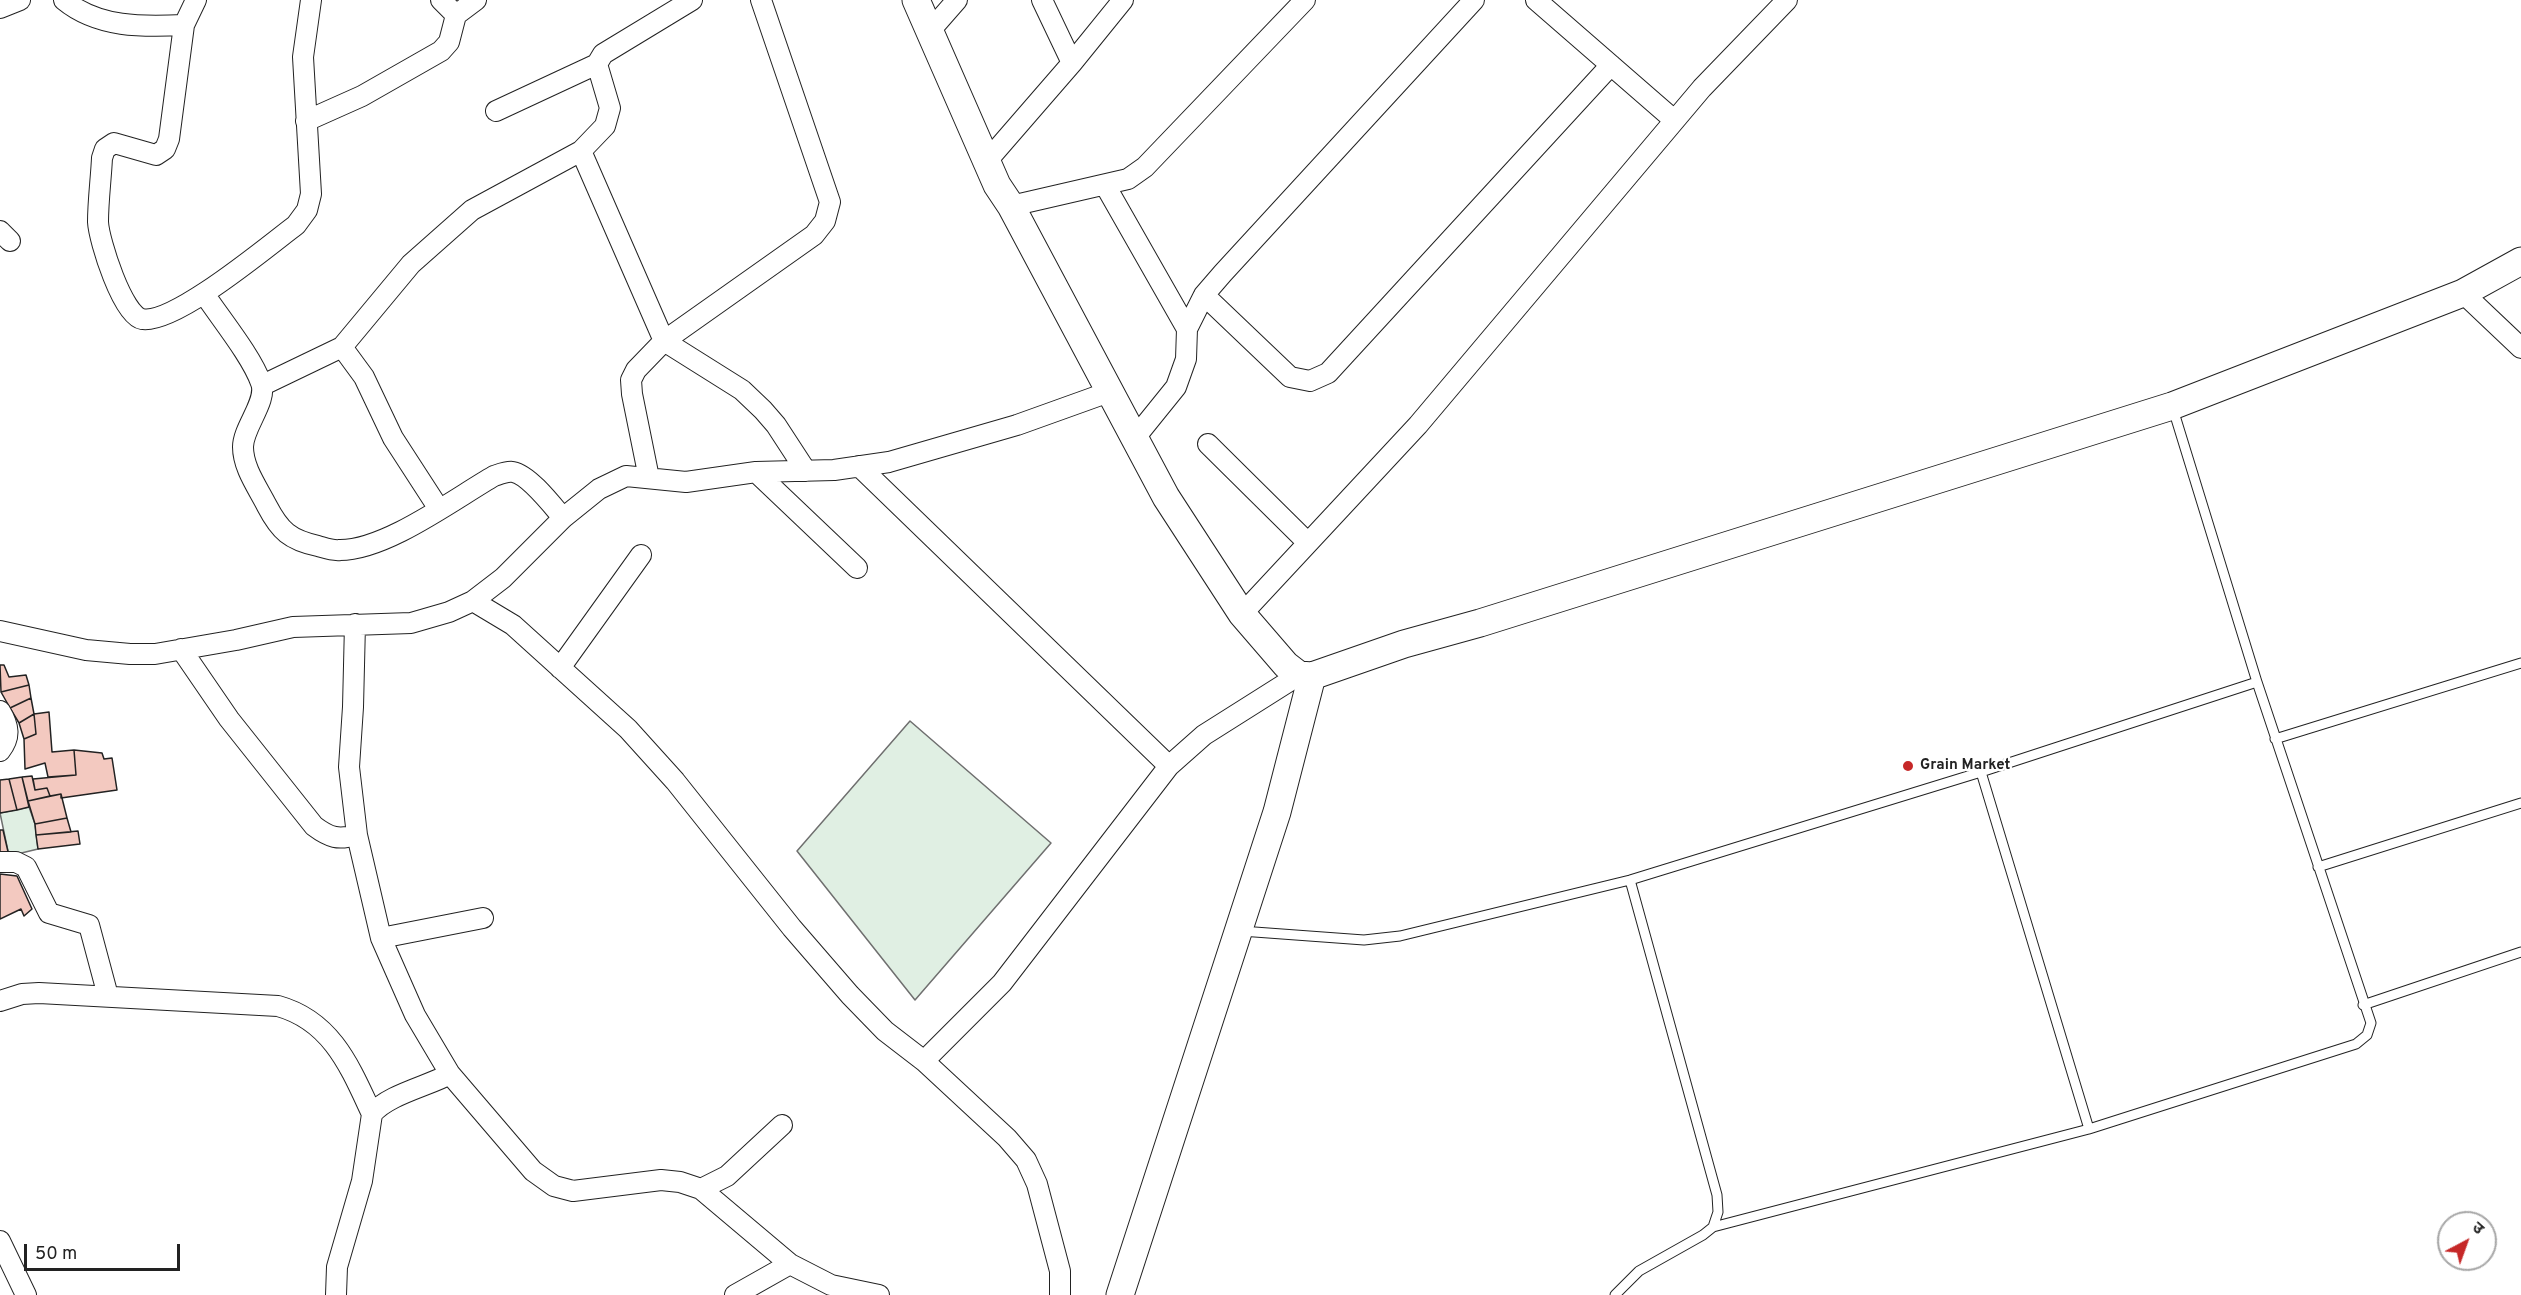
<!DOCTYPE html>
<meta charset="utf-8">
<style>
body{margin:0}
#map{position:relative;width:2521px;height:1295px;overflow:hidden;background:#fff;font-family:Overpass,"Noto Sans Devanagari",sans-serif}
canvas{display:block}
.north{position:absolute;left:2437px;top:1211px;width:60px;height:60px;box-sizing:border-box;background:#fff;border:2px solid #a7a7a7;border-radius:50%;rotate:41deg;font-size:16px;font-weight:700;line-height:24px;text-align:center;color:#222}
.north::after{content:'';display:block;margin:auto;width:21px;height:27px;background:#c62828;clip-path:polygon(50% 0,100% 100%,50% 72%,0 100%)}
.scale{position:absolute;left:24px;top:1244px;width:156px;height:27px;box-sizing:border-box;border:3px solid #222;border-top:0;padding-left:8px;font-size:18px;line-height:21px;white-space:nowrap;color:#222;-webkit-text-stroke:4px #fff;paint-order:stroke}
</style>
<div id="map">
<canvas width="2521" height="1295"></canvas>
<div class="north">उ</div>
<div class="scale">50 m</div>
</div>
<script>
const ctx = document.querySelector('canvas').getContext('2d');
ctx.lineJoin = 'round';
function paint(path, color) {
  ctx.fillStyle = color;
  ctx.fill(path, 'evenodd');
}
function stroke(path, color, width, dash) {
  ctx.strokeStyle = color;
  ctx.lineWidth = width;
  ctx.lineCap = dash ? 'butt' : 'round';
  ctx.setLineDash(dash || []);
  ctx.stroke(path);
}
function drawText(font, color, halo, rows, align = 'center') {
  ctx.font = font + ' Overpass,sans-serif';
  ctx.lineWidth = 4.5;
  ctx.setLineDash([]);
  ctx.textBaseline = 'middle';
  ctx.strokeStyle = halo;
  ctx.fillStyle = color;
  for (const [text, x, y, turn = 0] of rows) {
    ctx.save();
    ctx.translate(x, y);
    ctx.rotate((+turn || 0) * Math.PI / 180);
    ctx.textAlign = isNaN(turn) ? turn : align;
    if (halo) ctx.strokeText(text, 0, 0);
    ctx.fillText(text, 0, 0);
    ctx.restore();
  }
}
const green = new Path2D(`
 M910,721l141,122 -136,157 -118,-149z
 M29,807l6,17 3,25 -29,7 -9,-43z`);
const building = new Path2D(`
 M0,665h4l5,12 17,-2 3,10 -28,7z
 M29,685l2,13 -21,10 -9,-16z
 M31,698l3,16 -15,9 -9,-15z
 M49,712l3,40 22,-2 2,25 -28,2 -3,-14 -20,6 -1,-30 12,-5 -2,-20z
 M34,714l2,20 -12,5 -5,-16z
 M74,750l28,3 2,6 8,-1 5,32 -56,8v-4l-11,2 -3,-8 -12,2 -2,-11 43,-4z
 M32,776l3,14 12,-2 3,8 -22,5 -6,-24z
 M22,777l7,30 -12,3 -8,-31z
 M9,779l8,31 -17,3v-33z
 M61,794l6,24 -32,6 -7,-23z
 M67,818l4,14 -35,3 -1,-11z
 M0,830h3l6,26 -9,-1z
 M78,831l2,13 -42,5 -2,-14z
 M0,874l17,2 15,33 -8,7 -3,-7 -21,10z`);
const lane = new Path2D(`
 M2275,739l246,-76
 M1981,772l108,357
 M2318,867l203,-64
 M1241,931l123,9 36,-4 230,-56 351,-108 276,-90 -84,-273
 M2363,1005l158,-53
 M1713,1227l376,-98 267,-85 11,-9 4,-12 -114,-341
 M1615,1295l24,-24 64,-36 10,-8 5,-15 -1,-17 -87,-315`);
const street = new Path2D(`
 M64,0c34,28 79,27 120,25
 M196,0l-12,25 -15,114 -4,10 -9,6 -42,-12 -9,6 -3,9c-1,21 -4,43 -4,64 1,19 25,94 44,97 32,6 126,-73 154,-94l11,-15 4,-16 -8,-137 8,-57
 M441,0l15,15
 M1042,0l30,63
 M1536,0l138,120
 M0,8l20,-8
 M929,32l28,-32
 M496,111l101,-47
 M306,121l56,-25 79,-45 8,-9 7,-27 20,-15
 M581,151l83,190 78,49 21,20 13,15 30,46
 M987,161l85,-98 51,-63
 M1105,185l82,144 -1,30 -10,28 -42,52
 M1011,206l117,-27 17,-12 160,-167
 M0,231l10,10
 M2463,293l58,55
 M205,295c16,24 47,62 56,88 7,18 -18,44 -18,64 0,21 15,41 24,59 13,25 23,34 51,40 7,2 15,5 22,4 46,0 114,-51 154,-74 6,-2 13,-5 19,-4 16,3 39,33 50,46
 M1204,295l86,82 20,4 18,-8 283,-308
 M1187,329l17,-34 19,-22 251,-273
 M342,347l22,30 29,61 46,71
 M263,385l79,-38 69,-83 61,-54 109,-59 24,-25 5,-18 -13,-44 6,-10 89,-54
 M1208,444l100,99
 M859,466l310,300
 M756,472l101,96
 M649,478l-17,-84 -1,-14 5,-10 28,-29 150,-106 11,-14 5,-19 -69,-202
 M473,601l40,24 115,104 47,52 117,147 58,67 35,36 39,30 83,77 19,22 11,24 23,87v24
 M1242,614l176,-189 284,-337 85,-88
 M355,624l-2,83 -4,60 8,68 24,103 34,77 35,59 83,97 21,15 19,5 88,-11 19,2 21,7 89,75 41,21 48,10
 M0,631l86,19 44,4h25l81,-14 57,-13 118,-4 38,-11 24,-11 30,-23 60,-60 36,-29 27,-13 60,6 70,-10 78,-2 55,-8 128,-37 92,-33
 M181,649l48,70 85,107c16,12 24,14 43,9
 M560,668l81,-113
 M0,711c9,15 11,26 0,40
 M0,862h16l10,5 23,46 40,12 19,71
 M381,938l102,-20
 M0,1001l22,-7 17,-1 239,13c54,15 72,61 94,108
 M924,1061l78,-78 167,-217 35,-31 95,-60
 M701,1189l26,-13 55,-51
 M0,1241l26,54
 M336,1295l1,-28 25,-86 10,-67c15,-19 56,-28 78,-40
 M735,1295l55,-31`);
const secondary = new Path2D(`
 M916,0l81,185 14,21 155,291 76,117 44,51 13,10 13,1 92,-32 76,-21 692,-217 291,-113 58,-32
 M1120,1295l157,-483 35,-136`);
const markers = [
 [1908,766,6,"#c62828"]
];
const poiNames = [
 ["Grain Market",1920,766]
];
paint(green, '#e0efe3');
stroke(green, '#6f6f6f', 1.5);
paint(building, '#f3c9c0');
stroke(building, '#222', 1.5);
stroke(lane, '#222', 11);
stroke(street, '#222', 22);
stroke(secondary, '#222', 29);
stroke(lane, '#fff', 9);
stroke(street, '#fff', 20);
stroke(secondary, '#fff', 27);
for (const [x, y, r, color] of markers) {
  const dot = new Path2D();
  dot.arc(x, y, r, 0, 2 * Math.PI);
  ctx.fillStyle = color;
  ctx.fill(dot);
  stroke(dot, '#fff', 2);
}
drawText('bold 15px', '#222', '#fff', poiNames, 'left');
</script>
